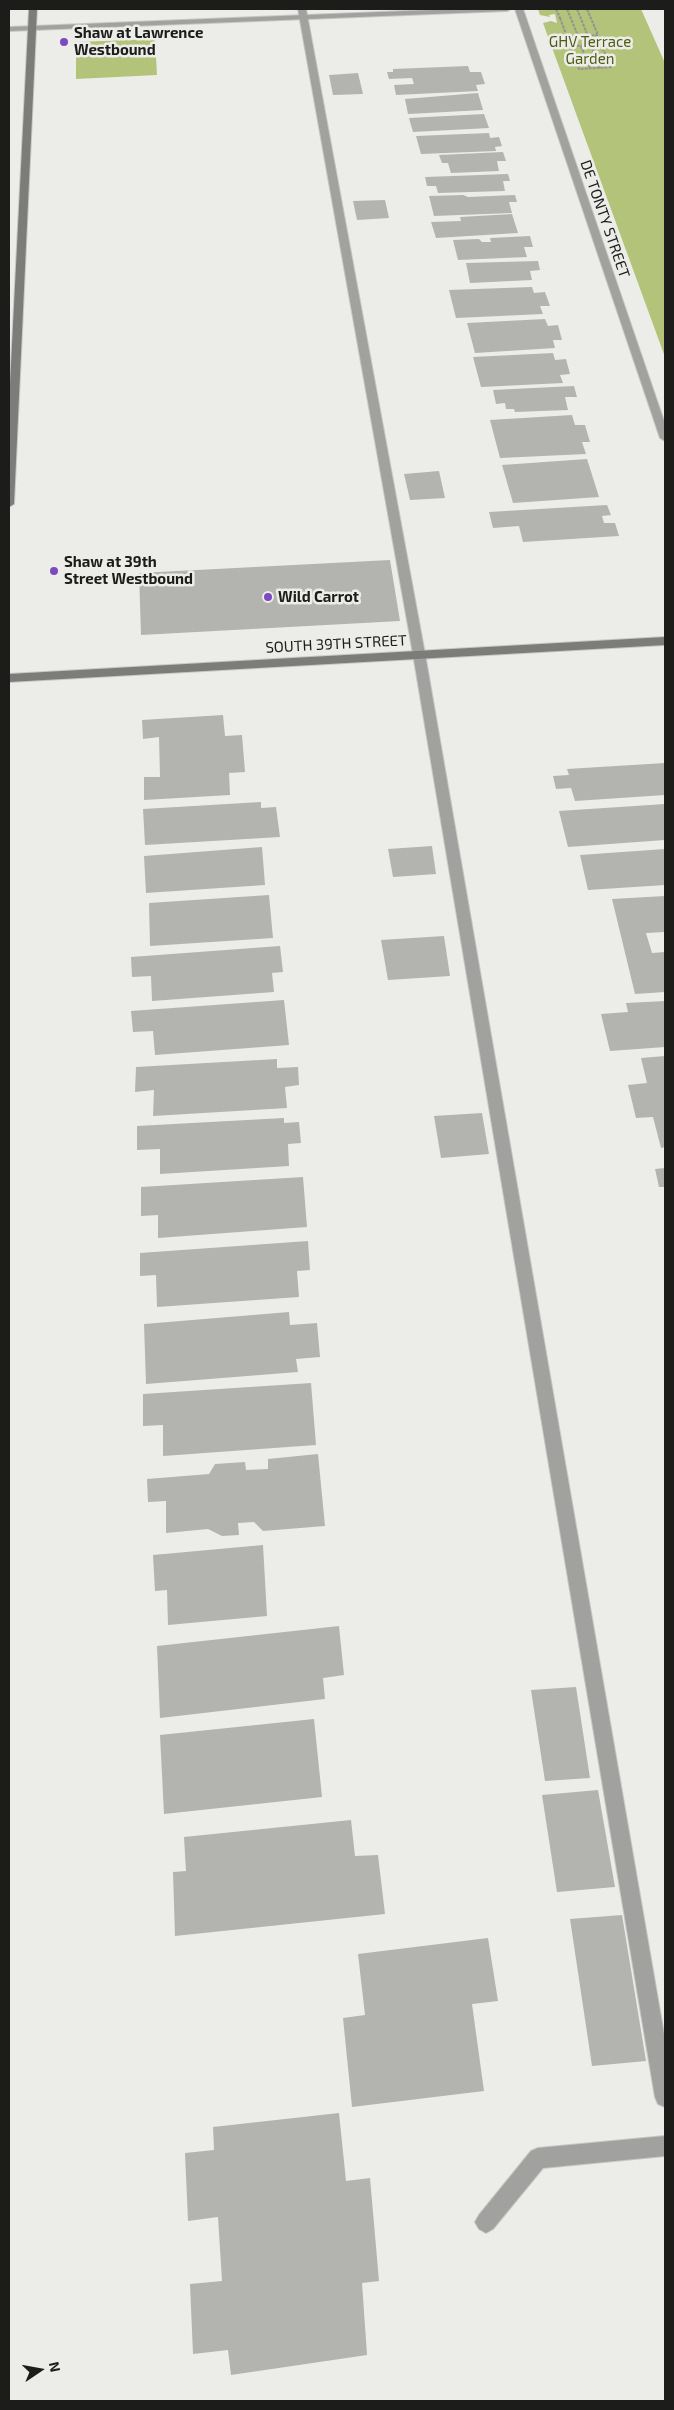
<!DOCTYPE html>
<style>
body{margin:0}
#map{position:relative;width:674px;height:2410px;overflow:hidden;background:#ecede8;font-family:"Exo 2",sans-serif}
canvas{display:block}
.frame{position:absolute;inset:0;border:10px solid #1c1d1b;pointer-events:none}
.north{position:absolute;left:15px;top:2345px;width:50px;height:50px;-webkit-text-stroke:4px #ecede8;paint-order:stroke;rotate:78deg;font-size:14px;font-weight:700;line-height:20px;text-align:center;color:#1c1d1b}
.north::after{content:'';display:block;margin:auto;width:18px;height:22px;background:#1c1d1b;clip-path:polygon(50% 0,100% 100%,50% 72%,0 100%)}
</style>
<div id="map">
<canvas width="674" height="2410"></canvas>
<div class="frame"></div>
<div class="north">N</div>
</div>
<script>
const ctx = document.querySelector('canvas').getContext('2d');
ctx.lineJoin = 'round';
function paint(path, color) {
  ctx.fillStyle = color;
  ctx.fill(path, 'evenodd');
}
function stroke(path, color, width, dash) {
  ctx.strokeStyle = color;
  ctx.lineWidth = width;
  ctx.lineCap = dash ? 'butt' : 'round';
  ctx.setLineDash(dash || []);
  ctx.stroke(path);
}
function drawText(font, color, halo, rows, align = 'center') {
  ctx.font = font + ' "Exo 2",sans-serif';
  ctx.lineWidth = 5;
  ctx.setLineDash([]);
  ctx.textBaseline = 'middle';
  ctx.strokeStyle = halo;
  ctx.fillStyle = color;
  for (const [text, x, y, turn = 0] of rows) {
    ctx.save();
    ctx.translate(x, y);
    ctx.rotate((+turn || 0) * Math.PI / 180);
    ctx.textAlign = isNaN(turn) ? turn : align;
    if (halo) ctx.strokeText(text, 0, 0);
    ctx.fillText(text, 0, 0);
    ctx.restore();
  }
}
const green = new Path2D(`
 M538,9h103l24,54v294l-122,-334 8,-2 6,2 -2,-9 -6,1 1,2 -10,-2z
 M155,39l2,36 -81,4v-37z`);
const building = new Path2D(`
 M468,66l2,6h11l4,12 -9,1 2,6 -82,4 -2,-10 20,-1 -2,-6 -23,1 -2,-7h6v-3z
 M358,73l5,21 -30,1 -4,-20z
 M478,93l5,17 -75,4 -3,-15z
 M484,114l5,14 -76,4 -4,-14z
 M489,133l1,5 9,-1 3,9 -7,1 1,4 -75,3 -5,-18z
 M503,152l3,9h-9l2,10 -48,2 -3,-10h-6l-3,-8z
 M508,174l2,7h-7l2,10 -67,2 -2,-7h-9l-2,-9z
 M463,195l5,2 47,-2 2,7h-8l3,11 -78,3 -5,-20z
 M385,200l4,18 -32,2 -4,-19z
 M512,214l6,19 -82,5 -5,-16 30,-1 -1,-4z
 M530,236l3,11h-9l3,10 -69,3 -5,-20 26,-1 3,3h9l-1,-4z
 M538,261l2,9 -10,1 2,9 -62,3 -4,-20z
 M532,287l2,6 11,-1 5,14h-10l3,8 -87,4 -7,-28z
 M545,319l3,7 10,-1 4,15h-9l2,8 -80,5 -8,-30z
 M553,353l2,7 11,-1 4,15 -10,1 3,8 -82,4 -8,-30z
 M574,386l3,11h-12l3,13 -53,2 -1,-3h-8l-1,-6 -9,1 -3,-14z
 M572,415l3,10h10l5,17h-8l4,12 -86,4 -10,-38z
 M587,459l12,38 -86,6 -11,-38z
 M439,471l6,27 -35,2 -6,-26z
 M607,505l4,10 -9,1 2,7h11l4,13 -96,6 -4,-16 -26,2 -4,-16z
 M390,560l10,61 -259,14 -2,-62z
 M223,715l2,21 17,-1 3,37 -16,1 1,22 -86,5v-23h16l-1,-40 -16,2 -1,-19z
 M665,763v32l-90,6 -4,-13 -15,1 -3,-13 16,-1 -2,-6z
 M261,802v6l15,-1 4,30 -135,8 -2,-36z
 M665,804v36l-97,7 -9,-36z
 M432,846l4,28 -43,3 -5,-28z
 M262,847l3,38 -119,8 -2,-37z
 M665,849v36l-77,5 -8,-35z
 M269,895l4,43 -123,8 -1,-43z
 M665,896v36l-19,1 6,20 13,-1v40l-30,2 -23,-95z
 M444,936l6,40 -62,4 -7,-40z
 M280,946l3,26 -11,1 2,19 -122,9 -1,-25 -19,1 -1,-20z
 M284,1000l5,45 -134,10 -2,-24 -20,1 -2,-21z
 M665,1001v46l-55,4 -9,-37 27,-2 -2,-9z
 M665,1056v91l-4,1 -8,-31 -17,1 -8,-33 19,-2 -6,-25z
 M277,1059v9l21,-1 1,18 -14,2 2,21 -134,8 1,-26 -19,2 1,-25z
 M482,1113l7,41 -48,4 -7,-42z
 M284,1118v5l15,-1 2,21 -13,1 1,22 -129,8v-25l-23,1v-24z
 M665,1168v19h-6l-4,-18z
 M303,1177l4,50 -149,11v-23l-17,1v-29z
 M308,1241l2,29 -13,1 2,26 -142,10 -1,-32 -16,1v-23z
 M289,1312l1,13 27,-2 3,34 -24,2 2,13 -152,12 -2,-60z
 M311,1383l5,62 -153,11v-31l-20,1v-32z
 M318,1454l7,72 -62,5 -9,-9 -16,1 1,12 -17,1 -14,-7 -42,4v-32l-18,1 -1,-23 62,-5 6,-10 30,-2 1,8 22,-1v-10z
 M263,1545l4,71 -99,9 -1,-35 -12,1 -2,-36z
 M339,1626l5,49 -21,3 2,21 -165,19 -3,-72z
 M576,1687l14,91 -45,3 -14,-91z
 M314,1719l8,78 -158,17 -4,-79z
 M598,1790l17,97 -58,5 -15,-97z
 M351,1820l4,36 23,-1 7,59 -210,22 -2,-64 13,-1 -2,-34z
 M622,1915l24,146 -54,5 -22,-147z
 M488,1938l10,63 -26,3 12,87 -132,16 -9,-89 22,-3 -7,-61z
 M339,2113l7,68 24,-3 9,103 -17,2 5,72 -136,20 -3,-25 -35,4 -3,-70 32,-3 -4,-64 -30,4 -3,-68 29,-3 -1,-23z`);
const path = new Path2D(`
 M556,9l4,9h-2
 M567,9l11,27
 M577,9l11,27
 M560,18l19,51 32,-2 -10,-22 -30,1
 M567,37l31,-2 -11,-26
 M591,45l9,23
 M581,46l9,22
 M575,57h11`);
const lane = new Path2D(`
 M298,9h8l119,645 240,1386v67l-7,-3 -3,-7 -242,-1443z
 M665,2136v20l-122,12 -50,61 -7,4 -7,-4 -4,-7 4,-7 52,-64 7,-3z`);
const street = new Path2D(`
 M455,9h56l-4,2 -498,20v-4z
 M515,9h8l142,415v17l-5,-3z`);
const secondary = new Path2D(`
 M29,9h8l-23,495 -5,3v-103z
 M665,637v8l-656,37v-8z`);
const markers = [
 [64,42,5,"#7b49c1"],
 [54,571,5,"#7b49c1"],
 [268,597,5,"#7b49c1"]
];
const farPoinames = [
 ["Shaw at Lawrence",74,33],
 ["Westbound",74,50],
 ["Shaw at 39th",64,562],
 ["Street Westbound",64,579],
 ["Wild Carrot",278,597]
];
const farParknames = [
 ["GHV Terrace",590,42],
 ["Garden",590,59]
];
const farStreetnames = [
 ["DE TONTY STREET",605,219,71],
 ["SOUTH 39TH STREET",336,644,-3]
];
paint(green, '#b3c379');
paint(building, '#b3b4af');
stroke(lane, '#c7c8c3', 2);
stroke(street, '#c7c8c3', 2);
stroke(secondary, '#c7c8c3', 2);
stroke(path, '#939490', 2, [3, 1]);
paint(lane, '#a1a19f');
paint(street, '#a1a19f');
paint(secondary, '#7c7d7a');
for (const [x, y, r, color] of markers) {
  const dot = new Path2D();
  dot.arc(x, y, r, 0, 2 * Math.PI);
  ctx.fillStyle = color;
  ctx.fill(dot);
  stroke(dot, '#ecede8', 2);
}
drawText('bold 15px', '#1c1d1b', '#ecede8', farPoinames, 'left');
drawText('15px', '#505c16', '#ecede8', farParknames);
drawText('15px', '#1c1d1b', '#ecede8', farStreetnames);
</script>
